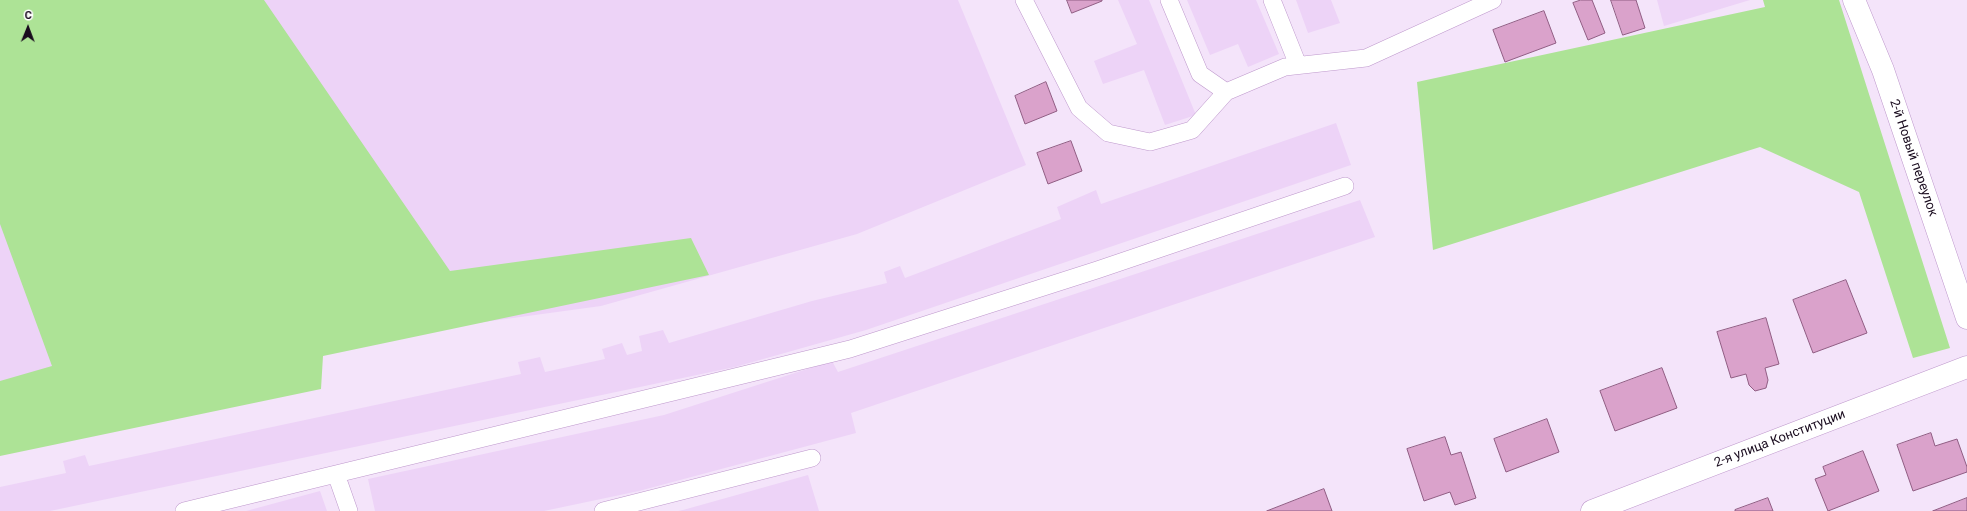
<!DOCTYPE html>
<meta charset="utf-8">
<style>
body{margin:0}
#map{position:relative;width:1967px;height:511px;overflow:hidden;background:#f4e4fa;font-family:Roboto,sans-serif}
canvas{display:block}
.north{position:absolute;left:8px;top:8px;width:40px;height:40px;-webkit-text-stroke:3px #fff;paint-order:stroke;rotate:1deg;font-size:11px;font-weight:700;line-height:16px;text-align:center;color:#180a1d}
.north::after{content:'';display:block;margin:auto;width:14px;height:18px;background:#180a1d;clip-path:polygon(50% 0,100% 100%,50% 72%,0 100%)}
</style>
<div id="map">
<canvas width="1967" height="511"></canvas>
<div class="north">С</div>
</div>
<script>
const ctx = document.querySelector('canvas').getContext('2d');
ctx.lineJoin = 'round';
function paint(path, color) {
  ctx.fillStyle = color;
  ctx.fill(path, 'evenodd');
}
function stroke(path, color, width, dash) {
  ctx.strokeStyle = color;
  ctx.lineWidth = width;
  ctx.lineCap = dash ? 'butt' : 'round';
  ctx.setLineDash(dash || []);
  ctx.stroke(path);
}
function drawText(font, color, halo, rows, align = 'center') {
  ctx.font = font + ' Roboto,sans-serif';
  ctx.lineWidth = 3.5;
  ctx.setLineDash([]);
  ctx.textBaseline = 'middle';
  ctx.strokeStyle = halo;
  ctx.fillStyle = color;
  for (const [text, x, y, turn = 0] of rows) {
    ctx.save();
    ctx.translate(x, y);
    ctx.rotate((+turn || 0) * Math.PI / 180);
    ctx.textAlign = isNaN(turn) ? turn : align;
    if (halo) ctx.strokeText(text, 0, 0);
    ctx.fillText(text, 0, 0);
    ctx.restore();
  }
}
const built = new Path2D(`
 M0,0h958l68,165 -169,69 -256,72 -601,82z
 M1118,0h31l47,115 -31,10 -21,-55 -41,14 -9,-23 43,-17z
 M1187,0h69l23,54 -31,13 -10,-23 -28,11z
 M1296,0h35l9,23 -32,10z
 M1657,0h93l-86,26z
 M1336,123l15,42 -485,165 -131,37 -685,144h-50v-24l66,-14 -3,-12 22,-6 4,11 432,-92 -3,-12 22,-5 5,15 60,-13 -3,-10 20,-6 5,12 15,-4 -3,-15 24,-6 6,13 143,-42 75,-18 -3,-11 16,-6 5,12 156,-59 -4,-12 39,-17 5,14z
 M1360,200l15,37 -524,176 5,20 -217,58 -95,20h-169l-7,-32 296,-64 168,-54 6,11z
 M808,475l11,36h-141l5,-1z
 M320,491l7,20h-81z`);
const green = new Path2D(`
 M0,0h264l186,271 241,-33 18,37 -386,81 -2,33 -321,67v-75l52,-15 -52,-142z
 M1763,0h76l111,348 -37,10 -54,-166 -99,-45 -327,103 -16,-168 348,-75z`);
const building = new Path2D(`
 M1067,0h35v1l-30,12z
 M1581,0h11l13,33 -17,7 -15,-37z
 M1611,0h25l9,28 -22,7z
 M1544,11l12,32 -51,19 -12,-32z
 M1046,82l11,29 -32,13 -10,-28z
 M1071,141l11,30 -34,13 -11,-31z
 M1846,280l21,53 -54,20 -20,-53z
 M1766,318l13,46 -14,4 3,12 -2,8 -11,3 -6,-6 -3,-11 -15,4 -14,-46z
 M1662,368l15,40 -62,23 -15,-40z
 M1547,419l12,33 -53,20 -12,-33z
 M1931,433l4,13 22,-7 10,28v5l-54,19 -16,-46z
 M1445,437l6,18 10,-3 15,46 -21,7 -5,-13 -26,9 -17,-52z
 M1863,451l16,40 -51,20 -13,-32 11,-4 -3,-8z
 M1324,489l8,22h-65z
 M1768,498l5,13h-38v-1z
 M1967,498v13h-34z`);
const service = new Path2D(`
 M1024,0l55,108 29,25 42,9 42,-12 34,-38 59,-25 81,-9 127,-58
 M1169,0l31,74 26,18
 M1272,0l26,65
 M336,474l13,37
 M184,511l666,-162 247,-79 248,-84
 M603,511l209,-53`);
const minor = new Path2D(`
 M1854,0l29,70 84,248
 M1592,511l375,-144`);
const streetNames = [
 ["2-й Новый переулок",1913,158,71],
 ["2-я улица Конституции",1780,439,-21]
];
paint(built, '#edd3f7');
paint(green, '#ade396');
paint(building, '#daa2cb');
stroke(building, '#905d83', 1);
stroke(service, '#be98cc', 18);
stroke(minor, '#be98cc', 23);
stroke(service, '#fff', 17);
stroke(minor, '#fff', 22);
drawText('13px', '#180a1d', '#fff', streetNames);
</script>
